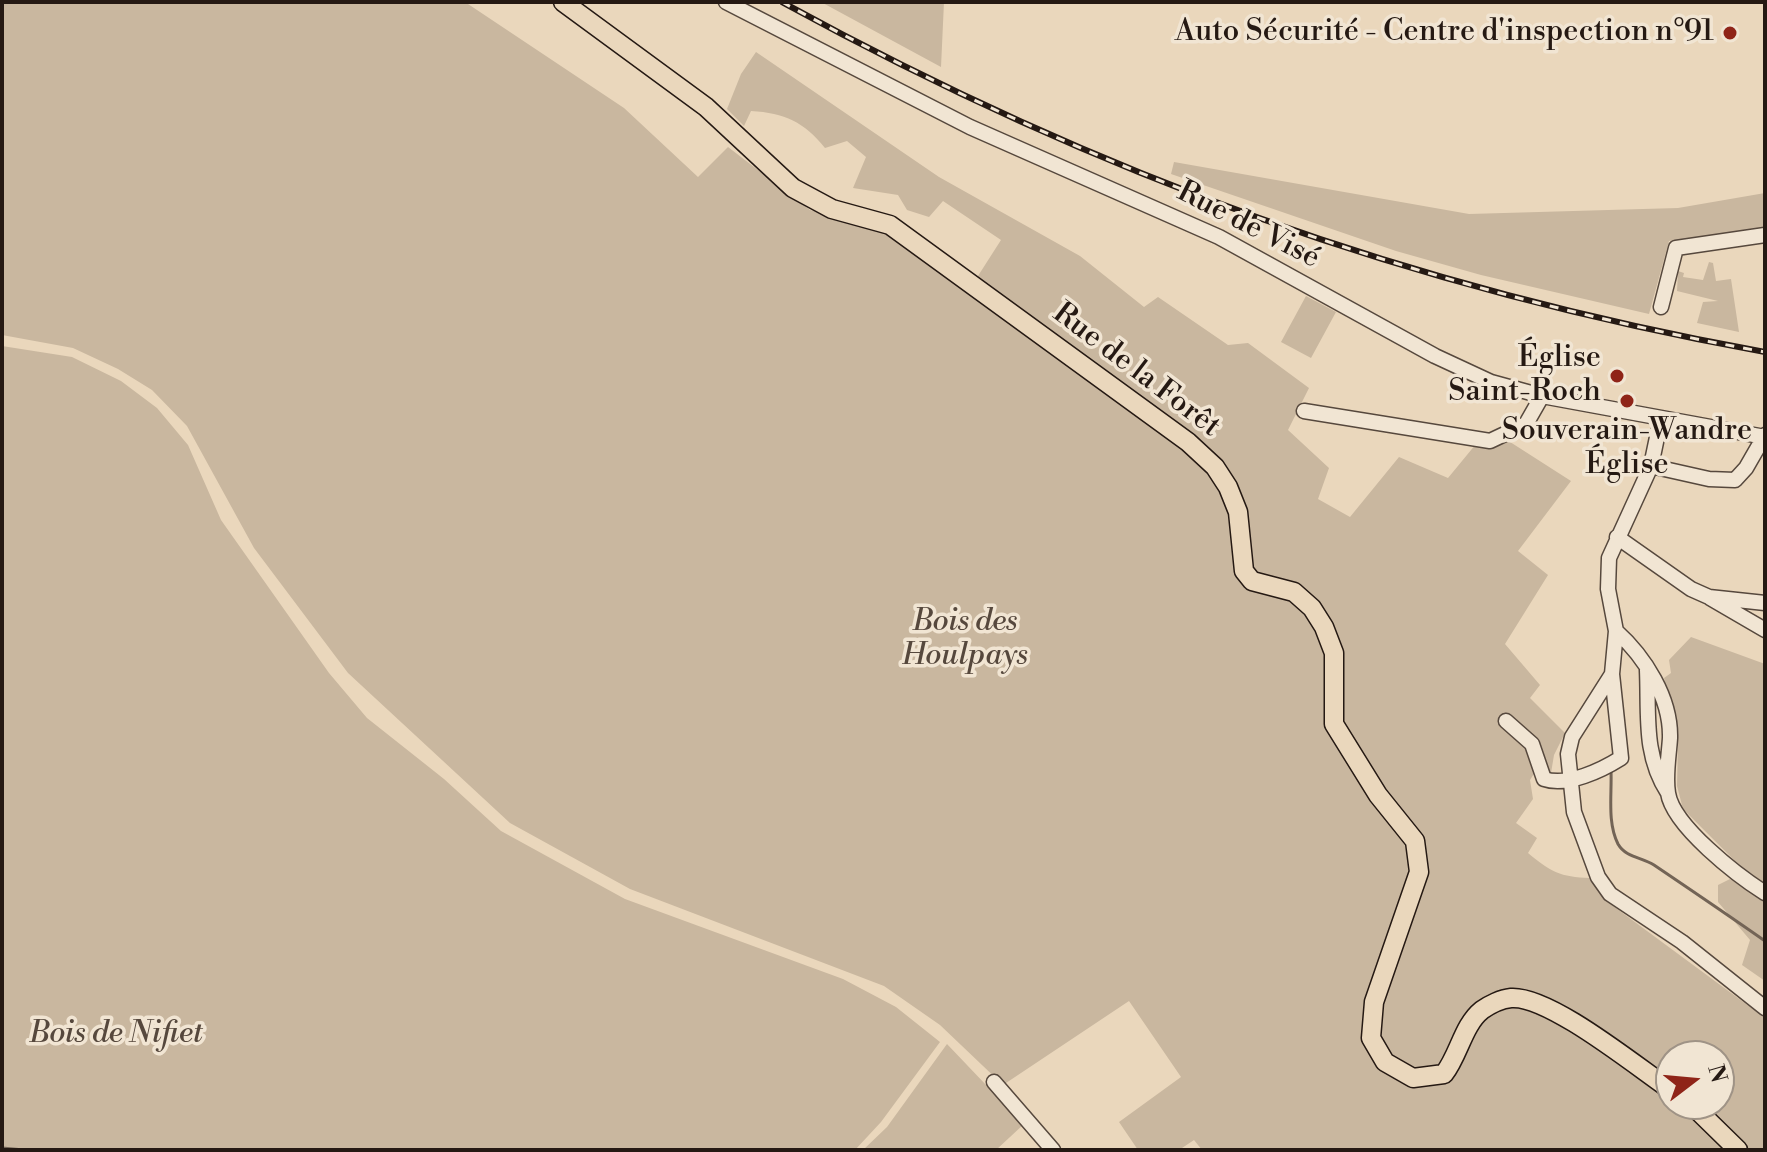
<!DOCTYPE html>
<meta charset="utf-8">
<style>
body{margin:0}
#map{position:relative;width:1767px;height:1152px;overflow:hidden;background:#ead7bc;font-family:"Libre Bodoni",serif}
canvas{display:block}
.frame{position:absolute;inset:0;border:4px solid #251913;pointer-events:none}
.north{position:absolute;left:1655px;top:1040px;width:80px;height:80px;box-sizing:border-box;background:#f1e5d3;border:2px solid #9f9386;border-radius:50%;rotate:74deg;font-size:22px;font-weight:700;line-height:32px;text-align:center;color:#251913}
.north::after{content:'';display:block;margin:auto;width:28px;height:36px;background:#8f2418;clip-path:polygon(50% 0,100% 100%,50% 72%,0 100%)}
</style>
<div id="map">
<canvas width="1767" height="1152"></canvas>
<div class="frame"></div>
<div class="north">N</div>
</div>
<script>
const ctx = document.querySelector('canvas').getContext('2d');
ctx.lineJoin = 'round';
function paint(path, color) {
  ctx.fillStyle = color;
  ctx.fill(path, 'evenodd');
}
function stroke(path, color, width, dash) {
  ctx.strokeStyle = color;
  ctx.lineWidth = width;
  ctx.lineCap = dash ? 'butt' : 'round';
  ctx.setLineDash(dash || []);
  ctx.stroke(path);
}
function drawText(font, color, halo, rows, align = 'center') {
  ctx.font = font + ' "Libre Bodoni",serif';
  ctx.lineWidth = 7;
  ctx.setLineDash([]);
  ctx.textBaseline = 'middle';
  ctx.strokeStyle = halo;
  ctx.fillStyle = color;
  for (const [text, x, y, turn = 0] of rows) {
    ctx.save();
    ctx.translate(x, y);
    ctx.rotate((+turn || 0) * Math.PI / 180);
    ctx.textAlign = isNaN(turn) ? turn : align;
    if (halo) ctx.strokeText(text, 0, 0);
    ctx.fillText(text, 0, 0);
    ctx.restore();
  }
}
const green = new Path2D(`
 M2,2h463l159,106 74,69 30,-30 82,63 79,21 80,59 32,-50 -58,-39 -14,16 -22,-7 -9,-15 -45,-7 13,-31 -19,-16 -22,7c-21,-26 -40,-35 -74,-37l-7,15 -17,-17 14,-35 15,-22 183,125 141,79 64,51 14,-10 70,48 20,-2 61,45 -21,42 41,38 -11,31 32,18 49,-60 49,21 28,-34 31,-4 64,41 -53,70 30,24 -43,69 35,41 -10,13 35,35 -11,22 -3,18 -16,-1 -5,8 3,19 -17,24 21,15 -9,15c23,19 32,24 62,25l15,22 160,118v132h-563l-8,-10 -15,10h-41l-19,-28 62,-45 -52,-76 -126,84 -63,-60 -56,-39 -254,-97 -120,-66 -162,-150 -94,-125 -67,-122 -35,-36 -34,-21 -45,-21 -71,-13zM1671,1056h48v48h-48z
 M821,2h123l-3,65z
 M1174,162l295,52 209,-6 87,-15v35l-96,13 -20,73 -168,-39 -85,-24 -225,-77z
 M1709,262l4,1 3,18 15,-2 8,53 -42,-9 6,-21 15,-1 -41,-10 1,-20 6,2 -1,4 20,3z
 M1306,296l30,16 -25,46 -30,-16z
 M2,346l70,11 49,24 36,27 31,37 33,75 108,153 38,45 77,61 57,52 124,68 218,80 53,28 44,35 -59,80 -26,28h-853z
 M1691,637l74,27v219l-23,-15 -59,-59 -6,-23 1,-47 -14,-61 7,-5 -2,-13z
 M1730,879l35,21v81l-23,-16 8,-25 -32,-38v-17z
 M947,1044l40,42 2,-3 35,41 -28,26h-133l24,-23z`);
const stream = new Path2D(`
 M1611,771c1,24 -4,51 7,73 8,14 24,13 36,21 37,25 74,50 111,76
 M2,1148l22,2`);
const minor = new Path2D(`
 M726,2l244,125 249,110 216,119 56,26 51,14 223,41
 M1661,307l15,-59 89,-13
 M1304,411l186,30 36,-17 16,-28
 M1661,418l-10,48 -42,92 -1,31 8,42 -4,43 -40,63 -4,17 6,58 24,65 12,17 72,48 83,66
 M1651,466l58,13 26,1 11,-12 19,-33
 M1617,537l74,52 18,8 56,6
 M1710,598l55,32
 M1616,631c29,26 55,67 54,107 -1,17 -5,38 -2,55 5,33 70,83 97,100
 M1647,670c2,44 -4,85 21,123
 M1506,721l26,23 12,35c23,8 58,-9 77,-21l-9,-84
 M994,1082l59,68`);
const major = new Path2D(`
 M563,2l143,105 87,81 39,21 58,16 298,217 27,25 13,20 10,25 6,59 8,10 42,11 18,16 12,19 10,26v71l44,71 37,46 4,31 -45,130 -3,36 14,24 28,16 31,-4c15,-19 19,-49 38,-64 7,-5 19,-11 29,-12 38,-3 126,69 160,92
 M1691,1104l47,46`);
const rail = new Path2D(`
 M782,2c316,173 628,286 983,350`);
const markers = [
 [1730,33,8,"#8f2418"],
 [1617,376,8,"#8f2418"],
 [1627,401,8,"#8f2418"]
];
const poiNames = [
 ["Auto Sécurité - Centre d'inspection n°91",1714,33],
 ["Église",1601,359],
 ["Saint-Roch",1601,393],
 ["Souverain-Wandre",1627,432,"center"],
 ["Église",1627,466,"center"]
];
const streetNames = [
 ["Rue de Visé",1248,226,27],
 ["Rue de la Forêt",1136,371,37]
];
const parkNames = [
 ["Bois des",965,623],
 ["Houlpays",965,657],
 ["Bois de Nifiet",116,1035]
];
paint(green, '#c9b79f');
stroke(stream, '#736456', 3);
stroke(minor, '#56483d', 17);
stroke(major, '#251913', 21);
stroke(minor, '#f1e5d3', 14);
stroke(major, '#ead7bc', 18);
stroke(rail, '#251913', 6);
stroke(rail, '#f1e5d3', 3, [9]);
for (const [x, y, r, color] of markers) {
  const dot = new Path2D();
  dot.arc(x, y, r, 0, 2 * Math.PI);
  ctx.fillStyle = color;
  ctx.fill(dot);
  stroke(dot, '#f1e5d3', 3);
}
drawText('30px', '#251913', '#f1e5d3', poiNames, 'right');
drawText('30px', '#251913', '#f1e5d3', streetNames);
drawText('italic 30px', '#56483d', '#f1e5d3', parkNames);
</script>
